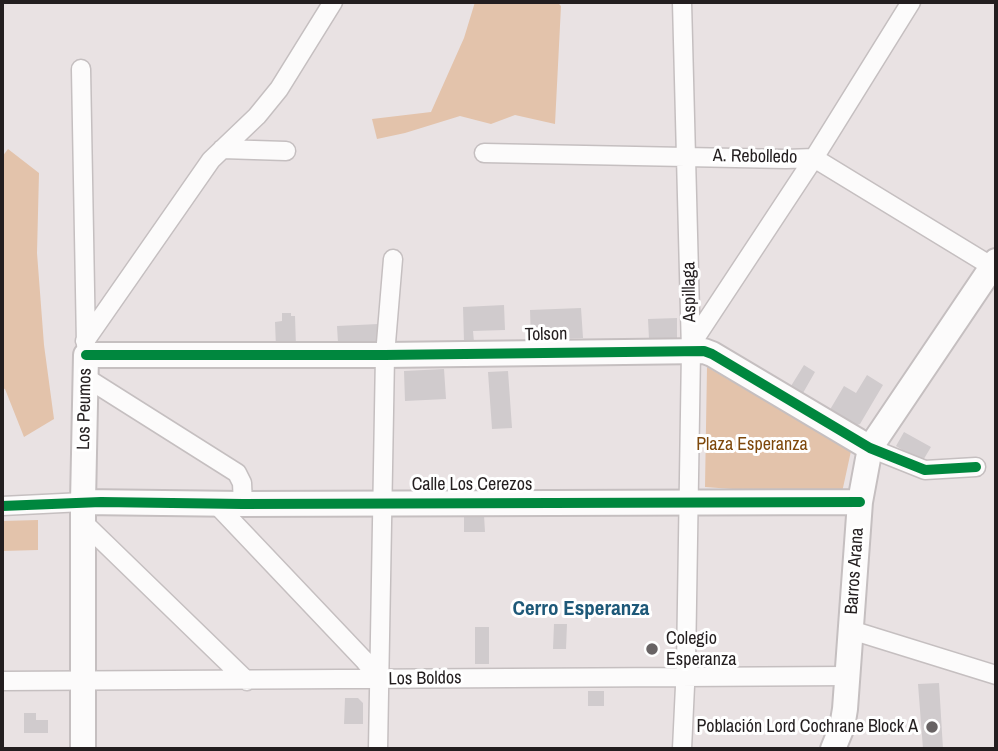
<!DOCTYPE html>
<meta charset="utf-8">
<style>
body{margin:0}
#map{position:relative;width:998px;height:751px;overflow:hidden;background:#e9e2e3;font-family:"Archivo Narrow",sans-serif}
canvas{display:block}
.frame{position:absolute;inset:0;border:4px solid #231e1f;pointer-events:none}
</style>
<div id="map">
<canvas width="998" height="751"></canvas>
<div class="frame"></div>
</div>
<script>
const ctx = document.querySelector('canvas').getContext('2d');
ctx.lineJoin = 'round';
function paint(path, color) {
  ctx.fillStyle = color;
  ctx.fill(path, 'evenodd');
}
function stroke(path, color, width, dash) {
  ctx.strokeStyle = color;
  ctx.lineWidth = width;
  ctx.lineCap = dash ? 'butt' : 'round';
  ctx.setLineDash(dash || []);
  ctx.stroke(path);
}
function drawText(font, color, halo, rows, align = 'center') {
  ctx.font = font + ' "Archivo Narrow",sans-serif';
  ctx.lineWidth = 6;
  ctx.setLineDash([]);
  ctx.textBaseline = 'middle';
  ctx.strokeStyle = halo;
  ctx.fillStyle = color;
  for (const [text, x, y, turn = 0] of rows) {
    ctx.save();
    ctx.translate(x, y);
    ctx.rotate((+turn || 0) * Math.PI / 180);
    ctx.textAlign = isNaN(turn) ? turn : align;
    if (halo) ctx.strokeText(text, 0, 0);
    ctx.fillText(text, 0, 0);
    ctx.restore();
  }
}
const green = new Path2D(`
 M475,2h82l4,4 -6,118 -40,-9 -24,9 -31,-8 -55,17 -28,6 -5,-20 59,-7 33,-74z
 M8,149l31,24 -2,80 7,92 10,74 -30,18 -19,-48 -3,-1v-231z
 M707,367l144,84 -10,46 -136,-10z
 M38,520v30l-36,1v-30z`);
const building = new Path2D(`
 M504,305l1,25 -32,1 1,11h-10l-1,-35z
 M581,308l2,30 -22,1v-6l-10,1v5l-20,1 -1,-30z
 M282,313h9v3h4l1,31 -20,1 -1,-26 7,-1z
 M677,318v20l-28,1 -1,-20z
 M378,324l1,21 -41,-2 -1,-17z
 M804,365l11,7 -12,21 -12,-7z
 M444,369l2,30 -41,2 -1,-30z
 M508,371l4,57 -20,1 -4,-57z
 M867,375l16,10 -23,39 -9,3 -23,-14 16,-27 12,7z
 M904,432l27,15 -9,15 -26,-16z
 M464,515h20l1,17h-21z
 M554,624h13l-1,25h-13z
 M475,627h14v37h-14z
 M939,683l4,66h-20l-5,-65z
 M588,691h16v15h-16z
 M345,698h13l5,5v21h-19z
 M24,713h12v7h12v13h-24z`);
const street = new Path2D(`
 M81,69l5,276
 M222,149l64,2
 M484,153l302,6 28,-1 182,111
 M85,341l126,-181 46,-44 22,-27 54,-87
 M692,343l122,-185 97,-156
 M85,377l152,96 5,10 1,21
 M870,448l55,22 51,-3
 M215,503l149,157 15,19
 M2,506l81,-4
 M83,522l164,159
 M851,630l145,45
 M2,681l846,-5
 M378,749l7,-394 8,-96
 M682,749l4,-84 5,-314 -9,-349`);
const secondary = new Path2D(`
 M83,502l160,2 617,-2
 M83,749v-247l3,-147h299l319,-4 8,3 158,94
 M833,749l9,-22 3,-18 15,-207 10,-54 126,-187`);
const cycleway = new Path2D(`
 M86,355h299l319,-4 8,3 158,94 55,22 51,-3
 M2,506l99,-4 142,2 617,-2`);
const markers = [
 [652,649,7,"#686364"],
 [932,727,7,"#686364"]
];
const streetNames = [
 ["A. Rebolledo",755,157,1],
 ["Aspillaga",690,292,-91],
 ["Tolson",546,335,-1],
 ["Los Peumos",85,409,-89],
 ["Calle Los Cerezos",472,485],
 ["Barros Arana",855,571,-86],
 ["Los Boldos",425,679,-1]
];
const parkNames = [
 ["Plaza Esperanza",752,445]
];
const poiNames = [
 ["Colegio",666,639],
 ["Esperanza",666,660],
 ["Población Lord Cochrane Block A",918,727,"right"]
];
const quarterNames = [
 ["Cerro Esperanza",581,609]
];
paint(green, '#e3c3ab');
paint(building, '#d0cbcd');
stroke(street, '#c5bfc0', 21);
stroke(secondary, '#c5bfc0', 28);
stroke(street, '#fcfbfb', 18);
stroke(secondary, '#fcfbfb', 24);
stroke(cycleway, '#00873e', 10);
for (const [x, y, r, color] of markers) {
  const dot = new Path2D();
  dot.arc(x, y, r, 0, 2 * Math.PI);
  ctx.fillStyle = color;
  ctx.fill(dot);
  stroke(dot, '#fff', 2.5);
}
drawText('18px', '#231e1f', '#fff', streetNames);
drawText('18px', '#7e480c', '#fff', parkNames);
drawText('18px', '#231e1f', '#fff', poiNames, 'left');
drawText('bold 21px', '#1d5878', '#fff', quarterNames);
</script>
